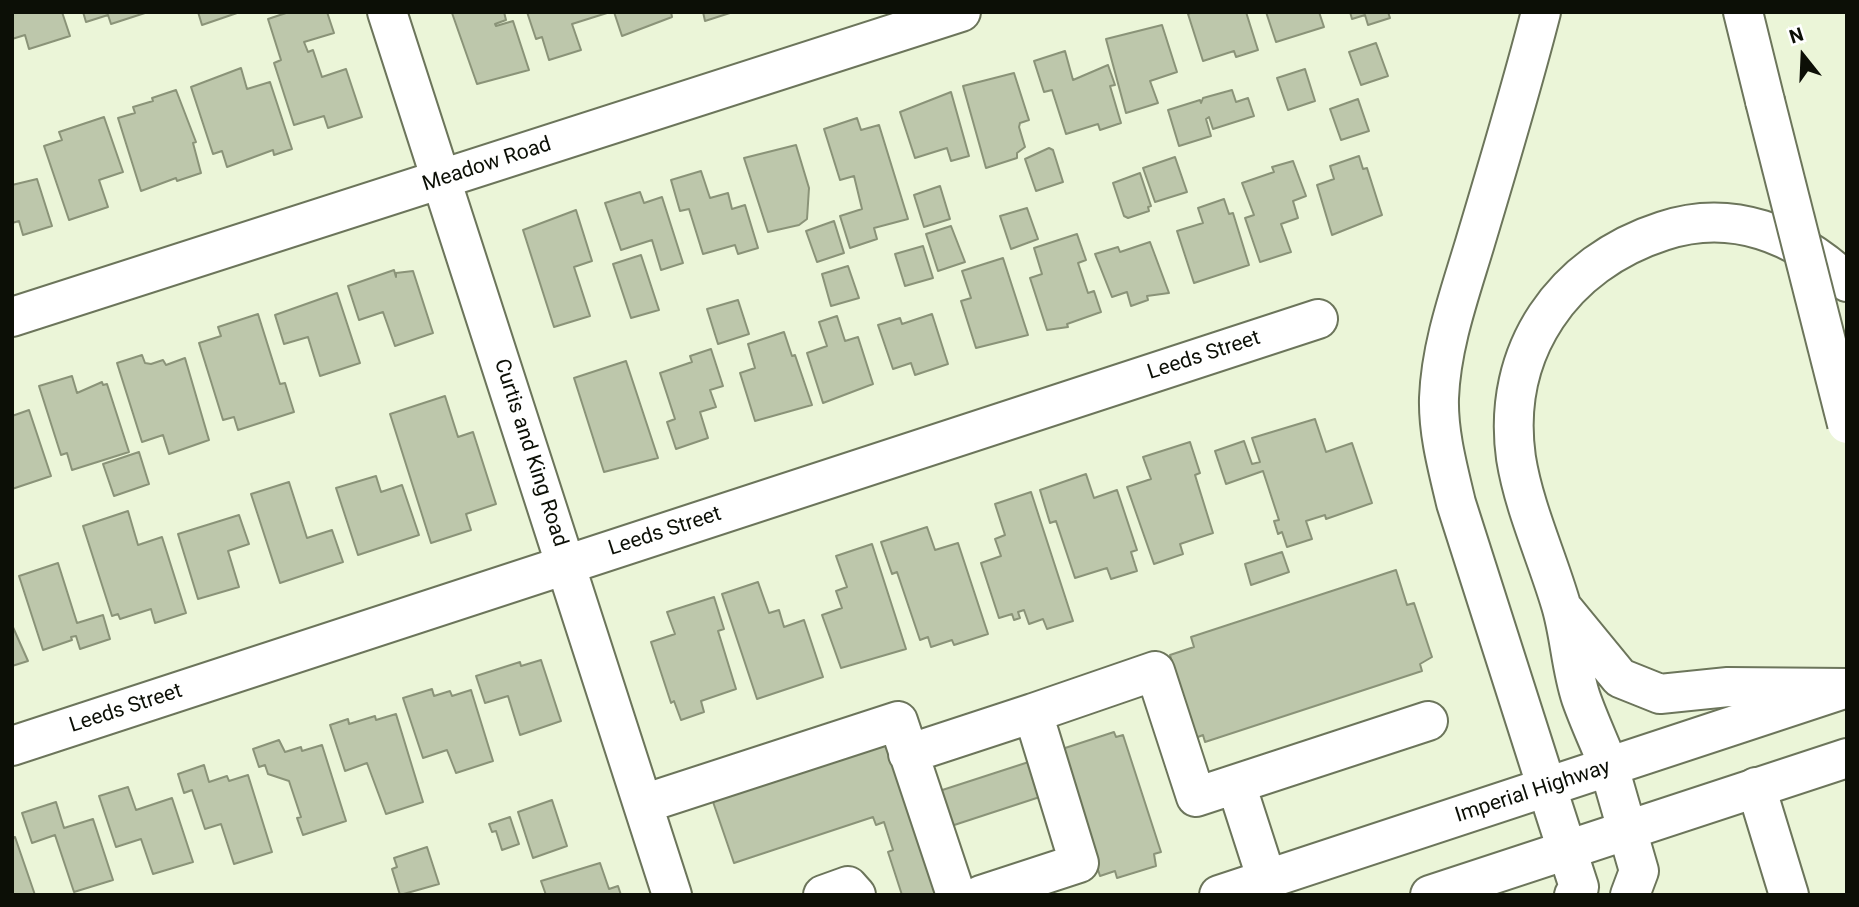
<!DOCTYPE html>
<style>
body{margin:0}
#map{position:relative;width:1859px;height:907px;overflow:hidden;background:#ebf5d8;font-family:Roboto,sans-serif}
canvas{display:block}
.frame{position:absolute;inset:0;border:14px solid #0c0f06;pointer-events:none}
.north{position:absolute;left:1768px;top:21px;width:70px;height:70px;-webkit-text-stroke:5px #fff;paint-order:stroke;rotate:342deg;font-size:19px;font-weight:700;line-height:28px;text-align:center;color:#0c0f06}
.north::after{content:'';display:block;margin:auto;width:24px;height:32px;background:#0c0f06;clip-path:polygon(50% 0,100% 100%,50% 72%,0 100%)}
</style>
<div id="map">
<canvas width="1859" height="907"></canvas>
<div class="frame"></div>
<div class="north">N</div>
</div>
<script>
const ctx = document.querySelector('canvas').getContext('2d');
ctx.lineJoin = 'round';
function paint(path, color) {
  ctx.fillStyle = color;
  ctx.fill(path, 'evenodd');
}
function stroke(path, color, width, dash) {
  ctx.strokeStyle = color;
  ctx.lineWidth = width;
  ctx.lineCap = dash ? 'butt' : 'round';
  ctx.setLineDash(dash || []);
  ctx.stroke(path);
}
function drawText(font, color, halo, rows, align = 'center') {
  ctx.font = font + ' Roboto,sans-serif';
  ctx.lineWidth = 5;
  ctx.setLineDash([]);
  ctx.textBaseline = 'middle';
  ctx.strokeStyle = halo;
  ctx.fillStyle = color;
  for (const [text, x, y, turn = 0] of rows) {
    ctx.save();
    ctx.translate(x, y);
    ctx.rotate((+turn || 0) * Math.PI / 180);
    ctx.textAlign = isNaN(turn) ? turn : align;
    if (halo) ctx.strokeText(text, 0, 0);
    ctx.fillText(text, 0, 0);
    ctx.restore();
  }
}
const building = new Path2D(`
 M12,12h50l8,24 -41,13 -4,-14 -13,4z
 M83,12h65l-37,12 -3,-9 -22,7z
 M198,12h39v1l-35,12z
 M289,12h38l7,21 -30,9 4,10 5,-2 9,27 24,-8 16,48 -34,11 -4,-12 -30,9 -20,-62 7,-3 -13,-41z
 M504,12l2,8 -11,4 1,2 17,-5 16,49 -52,14 -25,-71z
 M527,12h80v1l-35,11 9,26 -32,10 -7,-23 -6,2z
 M614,12h57l1,5 -50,19z
 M703,12h30l-28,9z
 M1192,12h54l12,38 -22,7 -2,-6 -31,10 -15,-47z
 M1266,12h53l5,15 -48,15z
 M1350,12h38l2,6 -22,7 -3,-10 -13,4z
 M1162,25l15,47 -27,9 8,22 -32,10 -20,-74z
 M1376,43l12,33 -27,9 -12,-33z
 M1065,51l8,29 35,-15 7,20 -5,1 11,37 -21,7 -2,-6 -32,10 -14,-44 -8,2 -10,-31z
 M241,68l6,21 23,-7 22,67 -18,6 -1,-5 -46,17 -5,-16 -9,3 -22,-67z
 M1305,69l10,32 -27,9 -11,-32z
 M1014,73l15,47 -9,3 -1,4 6,20 -8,6v5l-31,10 -23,-82z
 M176,90l20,52 -3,1 8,30 -24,8 -1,-3 -35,13 -23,-73 17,-5 -2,-6 20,-6 -1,-3z
 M1232,90l4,12 12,-4 6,18 -41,13 -4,-12 -3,2 5,17 -32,10 -11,-36 32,-10 1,3 2,-5z
 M951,92l18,64 -18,5 -4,-13 -32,10 -15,-46z
 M1358,99l11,32 -28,9 -11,-31z
 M104,117l19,55 -24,8 9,27 -39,13 -25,-74 18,-6 -3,-8z
 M857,118l4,12 18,-5 29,94 -34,9 3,11 -27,9 -10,-32 22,-7 -8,-33 -14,4 -16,-51z
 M796,145l13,43 -2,31 -8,6 -31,7 -24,-74z
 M1049,148l4,2 10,32 -27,9 -11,-32z
 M1359,156l4,13 4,-1 15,47 -50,20 -15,-50 17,-6 -4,-13z
 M1175,157l12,35 -32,10 -12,-34z
 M1293,161l13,35 -13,5 5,17 -17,6 10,28 -31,10 -15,-44 9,-3 -12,-32 32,-11 -2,-5z
 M701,171l9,27 18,-5 4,16 13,-4 13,43 -20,6 -3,-9 -32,9 -14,-45 -9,2 -9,-31z
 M1140,173l11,33 -3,1 1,4 -21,7 -4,-2 -11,-33z
 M37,179l15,47 -29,9 -4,-14 -7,2v-38z
 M940,186l10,33 -26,8 -10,-32z
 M640,192l4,11 18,-6 21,66 -22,7 -9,-30 -31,10 -16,-47z
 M1224,199l5,15 4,-1 16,52 -55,18 -17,-52 26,-8 -5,-15z
 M1027,208l11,31 -27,10 -11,-33z
 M576,210l16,51 -18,6 16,49 -36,11 -31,-97z
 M834,221l10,32 -27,9 -11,-31z
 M951,226l14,36 -27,9 -12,-37z
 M1077,234l9,26 -8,3 10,30 6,-2 7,21 -34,12 1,3 -21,3 -17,-52 12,-4 -8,-26z
 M1150,242l19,51 -22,3 1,4 -17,6 -4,-14 -15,5 -17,-43 23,-7 2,5z
 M923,246l10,32 -28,8 -10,-32z
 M641,255l18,55 -28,8 -18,-54z
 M1003,258l25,77 -52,13 -15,-47 10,-3 -9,-27z
 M848,266l11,32 -28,8 -9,-32z
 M394,270l2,7v-4l17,-2 20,62 -38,13 -12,-34 -24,8 -11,-34z
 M337,293l23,70 -40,13 -12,-39 -24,7 -9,-29z
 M738,300l11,34 -31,10 -11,-35z
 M258,314l22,70 5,-1 9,29 -56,18 -4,-13 -11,3 -24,-77 22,-7 -3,-9z
 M932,314l16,50 -33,11 -4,-12 -18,6 -15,-44 22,-7 2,6z
 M837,316l8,25 13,-4 15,47 -50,19 -16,-50 20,-7 -8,-24z
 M784,332l8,24 3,-1 17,50 -57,16 -15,-48 15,-5 -7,-24z
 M711,349l12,37 -13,4 6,17 -16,5 8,26 -32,11 -9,-27 8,-3 -15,-46 32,-11 -2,-6z
 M142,355l3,8 6,1 12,-4 3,5 19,-7 24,82 -40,14 -6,-19 -21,7 -25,-79z
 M626,361l32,97 -54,14 -30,-94z
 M72,376l5,17 25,-11 1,3 4,-1 22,68 -57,18 -5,-17 -6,2 -22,-69z
 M445,396l13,41 15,-5 23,72 -30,10 5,16 -40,13 -41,-129z
 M29,410l22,66 -39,13v-73z
 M1315,419l11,33 26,-9 20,60 -46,16 -1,-4 -19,6 6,18 -25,8 -5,-15 -4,2 -4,-13 5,-1 -16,-49 -37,13 -11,-33 29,-10 8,23 8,-2 -8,-24z
 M1190,442l10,31 -5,2 18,58 -33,11 3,10 -29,10 -27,-77 24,-8 -8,-22z
 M139,452l10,32 -35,12 -11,-32z
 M1086,474l8,24 23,-8 20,60 -6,2 6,19 -26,8 -4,-11 -32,10 -19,-57 -6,2 -10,-33z
 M376,476l5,16 21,-7 17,50 -61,20 -22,-67z
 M289,482l18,56 25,-8 11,32 -63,21 -29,-89z
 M1031,492l42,129 -26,8 -4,-10 -14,5 -5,-14 -6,2 2,6 -6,2 -2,-6 -13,4 -18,-55 20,-7 -6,-17 10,-4 -10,-31z
 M128,511l10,34 24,-8 24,76 -31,10 -4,-14 -31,10 -2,-5 -6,2 -29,-90z
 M239,515l10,29 -21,7 11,36 -41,12 -20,-65z
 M927,527l8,23 23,-7 30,91 -34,11 -2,-5 -21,7 -3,-10 -8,3 -23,-68 -5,2 -11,-32z
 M872,544l34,105 -65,19 -19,-53 20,-7 -6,-17 11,-4 -11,-31z
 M1282,552l7,20 -38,13 -6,-21z
 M58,563l19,60 26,-8 7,24 -30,10 -4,-13 -5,1 1,3 -29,10 -24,-74z
 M1396,570l11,35 7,-2 18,54 -12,7 2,7 -217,71 -2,-7 -10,4 -23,-84 24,-8 -3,-10z
 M758,582l11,31 10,-3 5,17 20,-7 19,57 -66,22 -35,-105z
 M714,597l10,32 -6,2 18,58 -35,12 3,11 -23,8 -7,-19 -3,2 -20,-61 24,-8 -8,-22z
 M12,625l16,36 -16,5z
 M541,660l20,61 -41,14 -12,-39 -23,7 -9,-27 44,-14 1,4z
 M432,689l2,7 16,-5 2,5 19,-6 22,71 -37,12 -9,-23 -24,8 -20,-60z
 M396,714l27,88 -37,12 -19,-51 -22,8 -15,-46 18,-6 1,5 26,-8 1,4z
 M1114,732l2,5 7,-2 38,117 -7,2 2,12 -39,12 -2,-7 -15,5 -41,-126z
 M891,736l53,159h-42l-14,-43 5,-2 -9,-28 -8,3 -3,-8 -139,46 -23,-67z
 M279,740l6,12 16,-5 1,4 20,-6 24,76 -43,14 -6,-17 4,-1 -12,-36 -21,-7 -3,-9 -6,2 -6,-18z
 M1041,758l11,35 -110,36 -12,-35z
 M204,765l5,17 18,-6 2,5 19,-6 24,77 -38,12 -13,-40 -16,5 -13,-39 -8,3 -6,-19z
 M128,787l8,23 36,-12 21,64 -40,12 -12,-35 -25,8 -17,-51z
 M552,800l15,46 -34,12 -15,-46z
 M56,802l8,26 29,-9 20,61 -39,12 -19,-57 -23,8 -10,-30z
 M510,817l9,27 -17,6 -6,-19 -4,1 -3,-8z
 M15,837l20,58h-23v-57z
 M427,847l12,37 -39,11 -8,-26 5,-2 -3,-9z
 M600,863l9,26 9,-3 3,9h-75l-5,-14z`);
const minor = new Path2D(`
 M387,12l285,883
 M12,317l949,-305
 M12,746l1306,-427
 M908,754l125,-41
 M1609,767l30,104 -9,24
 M1236,784l31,96
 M1756,787l33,108
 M1547,788l32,99 -5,8
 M643,804l255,-83 58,174
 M823,895l25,-9 8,9
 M981,895l98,-32 -46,-150 122,-42 41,126 232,-76`);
const major = new Path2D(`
 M1219,895l622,-205
 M1430,895l417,-137`);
const highway = new Path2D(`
 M1541,12c-20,78 -43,154 -66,231 -15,50 -34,102 -36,155 -1,35 9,71 17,105l91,285
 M1743,12l22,89
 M1565,611l55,67 40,16 68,-7 119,1
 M1609,767c-9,-23 -20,-46 -28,-69 -10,-30 -11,-63 -20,-93 -14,-48 -37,-97 -45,-147 -15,-107 47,-195 147,-227 69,-23 133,3 184,51`);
const highwayBridge = new Path2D(`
 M1765,101l82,323`);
const streetNames = [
 ["Meadow Road",487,165,-18],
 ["Leeds Street",1204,356,-18],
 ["Curtis and King Road",530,453,72],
 ["Leeds Street",665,532,-18],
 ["Leeds Street",126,709,-18],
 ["Imperial Highway",1533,792,-18]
];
paint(building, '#bdc7ab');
stroke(building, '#8a9378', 2);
stroke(minor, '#6c755b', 42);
stroke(major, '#6c755b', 42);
stroke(highway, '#6c755b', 42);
stroke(minor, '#fff', 38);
stroke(major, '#fff', 38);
stroke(highway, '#fff', 38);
stroke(highwayBridge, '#6c755b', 42, []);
stroke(highwayBridge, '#fff', 38);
drawText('21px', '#0c0f06', '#fff', streetNames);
</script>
